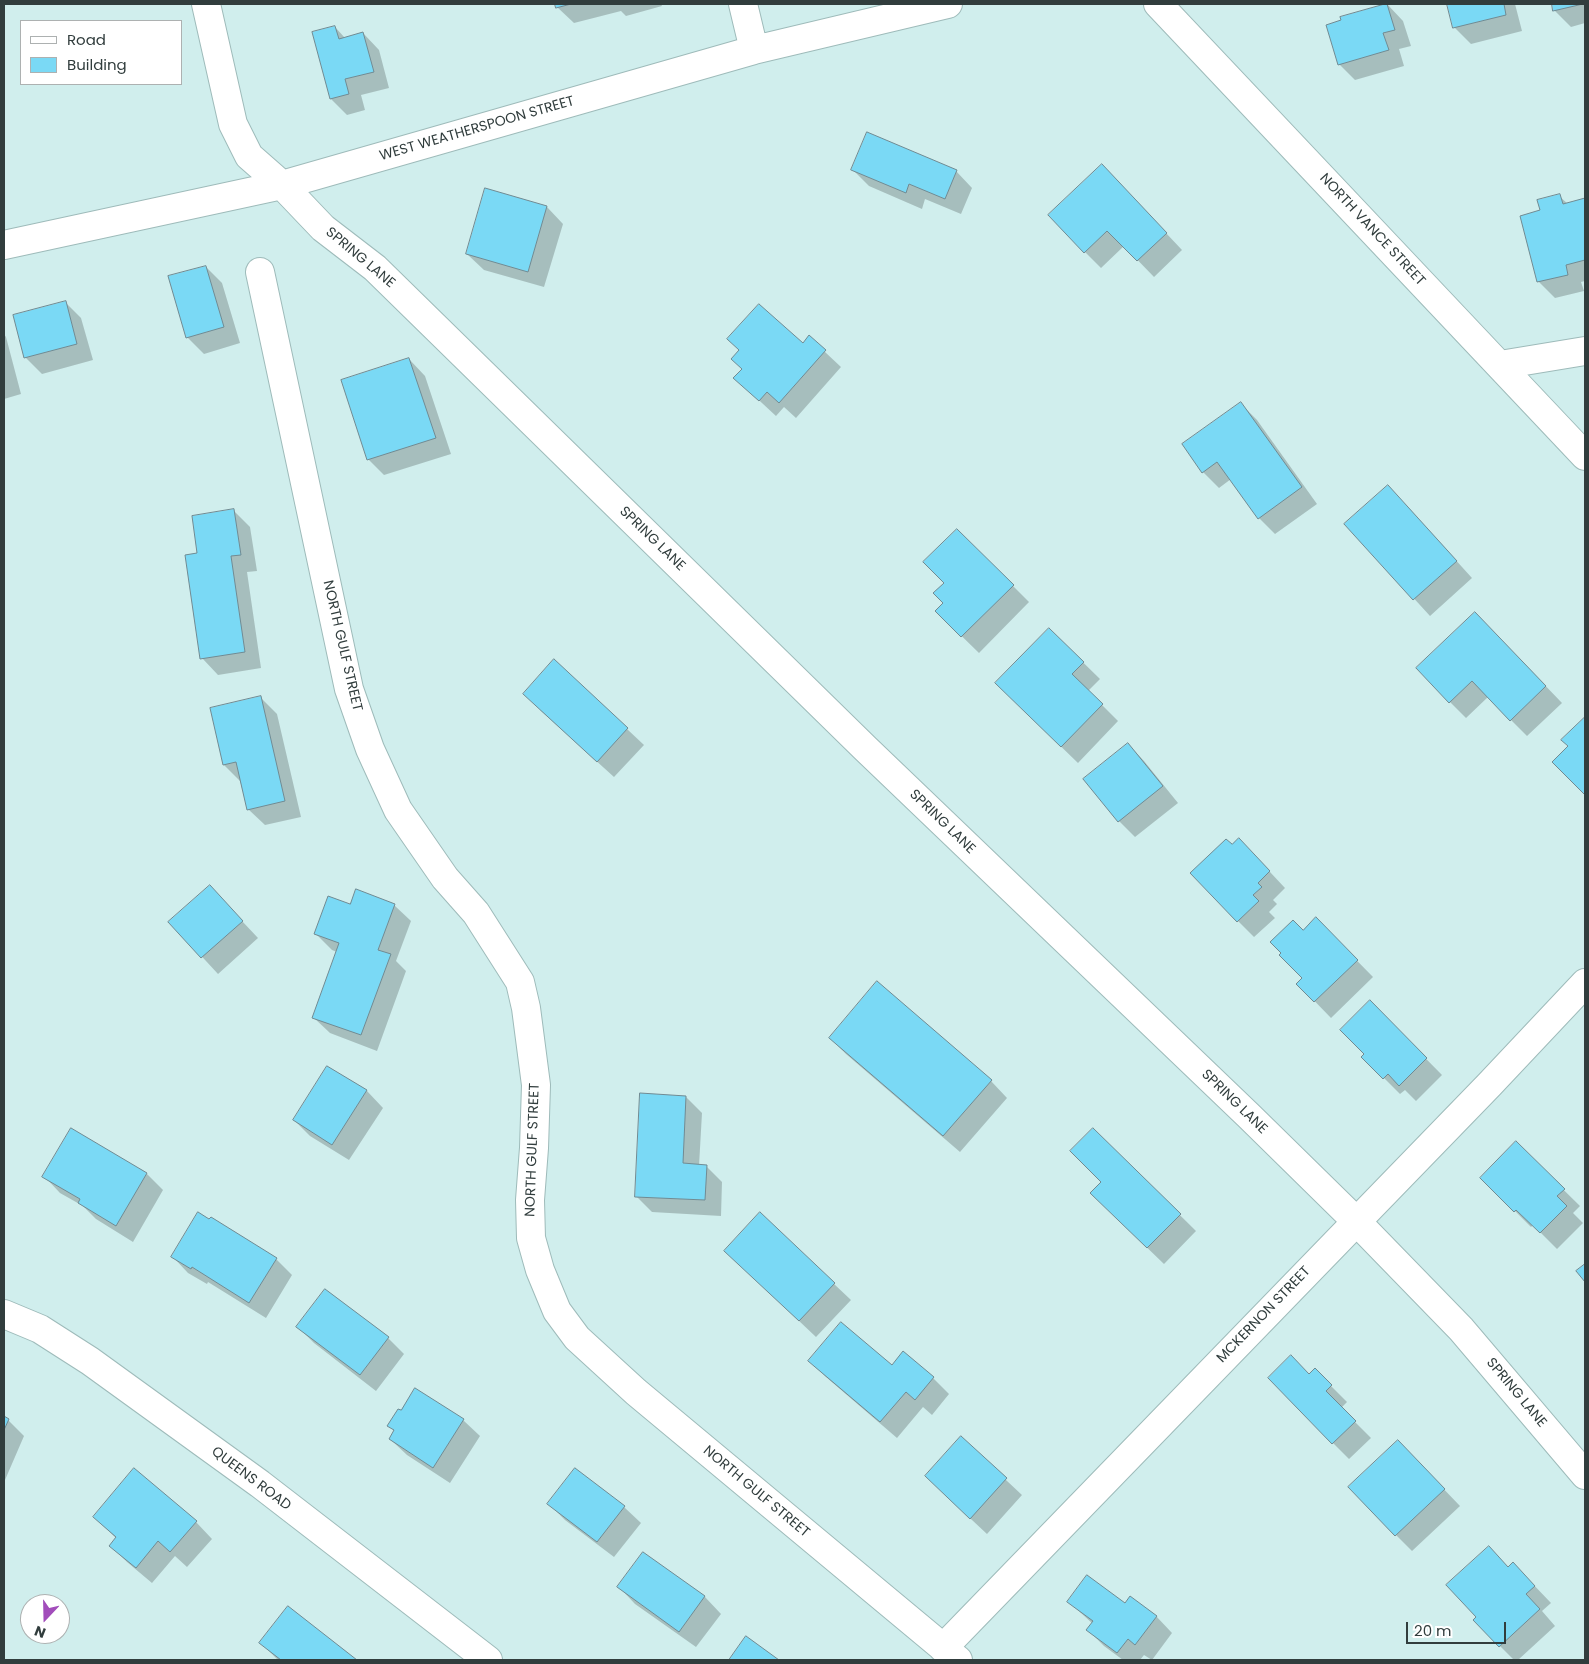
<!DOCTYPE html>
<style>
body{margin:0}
#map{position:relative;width:1589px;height:1664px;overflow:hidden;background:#d0eeed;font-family:Poppins,sans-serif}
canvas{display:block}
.frame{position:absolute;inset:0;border:5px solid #313d3d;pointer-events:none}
.legend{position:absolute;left:20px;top:20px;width:162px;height:65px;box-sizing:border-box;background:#fff;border:1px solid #adb1b1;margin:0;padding:6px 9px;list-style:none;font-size:15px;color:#313d3d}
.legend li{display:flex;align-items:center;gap:10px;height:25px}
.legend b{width:25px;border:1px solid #adb1b1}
.north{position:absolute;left:20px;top:1594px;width:50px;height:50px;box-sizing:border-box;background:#fff;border:1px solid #adb1b1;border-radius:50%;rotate:201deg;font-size:14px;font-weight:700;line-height:20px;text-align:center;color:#313d3d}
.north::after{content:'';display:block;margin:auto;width:18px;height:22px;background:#a24dbb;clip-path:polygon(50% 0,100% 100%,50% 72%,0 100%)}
.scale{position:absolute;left:1406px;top:1622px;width:100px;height:22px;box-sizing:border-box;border:2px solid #313d3d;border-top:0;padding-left:6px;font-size:15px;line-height:18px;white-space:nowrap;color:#313d3d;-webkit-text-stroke:4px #fff;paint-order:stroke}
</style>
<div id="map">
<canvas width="1589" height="1664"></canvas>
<div class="frame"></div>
<ul class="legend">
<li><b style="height:6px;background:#fff"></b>Road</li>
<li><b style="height:14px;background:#7ad9f5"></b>Building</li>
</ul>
<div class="north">N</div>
<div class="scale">20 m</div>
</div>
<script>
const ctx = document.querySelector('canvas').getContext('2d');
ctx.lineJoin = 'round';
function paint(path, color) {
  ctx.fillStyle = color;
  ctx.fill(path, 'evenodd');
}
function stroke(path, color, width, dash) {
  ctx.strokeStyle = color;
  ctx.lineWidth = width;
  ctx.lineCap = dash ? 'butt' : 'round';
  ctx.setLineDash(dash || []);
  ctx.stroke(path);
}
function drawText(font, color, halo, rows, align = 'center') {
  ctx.font = font + ' Poppins,sans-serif';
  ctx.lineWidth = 4;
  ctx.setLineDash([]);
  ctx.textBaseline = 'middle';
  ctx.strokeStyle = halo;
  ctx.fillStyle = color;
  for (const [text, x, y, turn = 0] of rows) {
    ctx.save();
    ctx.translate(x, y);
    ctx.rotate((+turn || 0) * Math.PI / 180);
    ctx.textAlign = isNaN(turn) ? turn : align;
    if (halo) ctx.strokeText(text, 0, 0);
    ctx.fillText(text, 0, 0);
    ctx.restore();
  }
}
const shadow = new Path2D(`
 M556,4h105l1,2 -36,10 -5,-5 -47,12 -17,-16z
 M1387,4l16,17 8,25 -12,3 5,17 -49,14 -16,-16 4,-43z
 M1449,4h66l7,27 -51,13 -17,-17z
 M1553,4h32v19l-14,4 -17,-17z
 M335,27l10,11 18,-5 16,17 10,38 -28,7 4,15 -18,5 -16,-16z
 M853,170l103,1 16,17 -11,26 -36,-15 -3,10 -53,-23z
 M1118,182l64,68 -28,27 -30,-31 -23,22 -16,-16z
 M1559,196l9,8 17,-4v81l-4,1 3,9 -29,7 -16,-16 -18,-65 20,-6z
 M547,207l16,17 -19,63 -60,-17 -17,-16z
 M206,267l16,16 18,60 -36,11 -17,-17z
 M65,302l16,16 12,42 -51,14 -16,-16 -12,-42z
 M4,334l2,3 15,57 -17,5z
 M809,337l32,30 -45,51 -12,-11 -8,9 -41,-38 8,-8 -3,-19 63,-6z
 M409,359l16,17 26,78 -67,21 -16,-16z
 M1241,404l16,16 60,84 -42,30 -16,-16 -28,-39 -12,9 -16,-16z
 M1404,503l68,75 -42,38 -84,-92z
 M234,511l16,16 7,44 -10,1 14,96 -43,7 -16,-17 -3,-104z
 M957,530l72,72 -50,51 -43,-42 9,-8v-20z
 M1049,629l51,50 -12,12 30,30 -40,42 -65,-63z
 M1491,629l71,74 -35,33 -39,-39 -22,21 -16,-16z
 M261,698l16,16 24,103 -36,8 -17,-16 -8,-28 -16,-16z
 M540,710l87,19 17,16 -30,32z
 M1585,718v76l-31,-32 16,-15 -7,-7z
 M1128,744l16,17 34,42 -43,34 -16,-16z
 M1232,846l23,10 30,32 -12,12 4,4 -8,8 6,6 -21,19 -16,-16z
 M210,887l48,51 -40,36 -48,-52z
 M394,905l17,16 -15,40 10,10 -29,80 -47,-18 -17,-16 24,-65 -5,-2 -16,-16 35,-28z
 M1316,919l57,58 -42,41 -33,-34 6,-6 -1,-46z
 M1370,1002l72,73 -26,26 -11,-11 -5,4 -37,-37 3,-3z
 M830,1038l161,43 16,17 -47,54 -114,-98z
 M328,1067l39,24 16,17 -34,52 -39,-24 -16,-16z
 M686,1097l16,16 -3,53h7l16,16 -1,34 -69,-4 -16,-16z
 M1093,1129l103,102 -32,33 -56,-54z
 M72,1130l75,44 16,16 -30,52 -37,-23 -13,-13 -23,-13 -16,-17z
 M1516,1143l64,63 -7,7 10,10 -26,26 -24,-24 -2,2 -49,-49z
 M760,1214l91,86 -35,37 -74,-70z
 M210,1220l66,39 16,16 -26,43 -58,-36 -1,2 -19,-11 -16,-17z
 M298,1327l90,11 16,16 -28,37 -62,-48z
 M903,1353l30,25 16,16 -17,21 -9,-8 -26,31 -71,-61 -17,-16 83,5z
 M1310,1375l21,11 16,16 -6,6 30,30 -22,21 -16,-16z
 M415,1390l48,30 17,16 -30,47 -43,-28 -17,-16 5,-7 -6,-7 12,-13z
 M4,1418l4,2 16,16 -19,44z
 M961,1438l61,57 -35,39 -45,-42z
 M1414,1458l46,48 -48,45 -16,-16z
 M549,1504l75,3 17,16 -27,34 -49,-37z
 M94,1517l102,5 16,17 -25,28 -12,-11 -23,27 -25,-21 -16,-16 6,-7z
 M643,1553l62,44 16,17 -25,33 -61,-43 -16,-17z
 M1508,1568l21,12 22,23 -9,8 13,15 -37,34h-4l-14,-14z
 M1069,1602l56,3 31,11 16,17 -20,27 -8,-5 -4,5h-17l-19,-14 -16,-16 5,-6z
 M288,1608l67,52 -78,-1 -16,-16z`);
const building = new Path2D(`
 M555,4h16l-15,4z
 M1385,4h2l8,26 -12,3 6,17 -51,15 -12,-40 15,-5 -1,-3z
 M1447,4h57l2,11 -53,13z
 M1552,4h31l-30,7z
 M335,26l4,13 24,-7 11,40 -29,7 4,15 -19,5 -18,-67z
 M867,132l90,38 -12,29 -36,-15 -3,9 -55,-23z
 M1102,164l65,69 -30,28 -30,-30 -23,22 -36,-38z
 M485,188l62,18 -19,66 -62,-18z
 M1560,194l3,10 22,-6v62l-19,5 2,10 -31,7 -17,-66 20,-6 -3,-10z
 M206,266l18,61 -38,11 -18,-62z
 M66,301l11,43 -53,14 -11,-43z
 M759,304l44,39 6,-8 17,15 -47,53 -12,-11 -8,9 -26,-23 9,-9 -11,-10 8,-9 -12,-11z
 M409,358l27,80 -69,22 -26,-80z
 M1241,402l61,85 -44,32 -41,-57 -15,11 -20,-29z
 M1388,485l69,76 -44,39 -69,-76z
 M234,509l7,46 -10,1 14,96 -45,7 -15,-104 12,-2 -5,-37z
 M957,529l57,56 -53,52 -26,-26 8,-8 -10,-10 11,-10 -21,-21z
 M1475,612l71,74 -36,35 -38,-40 -23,22 -33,-35z
 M1049,628l35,34 -12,12 31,30 -42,43 -66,-64z
 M554,659l74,69 -31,34 -74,-68z
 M261,696l24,105 -38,9 -11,-48 -13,3 -13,-57z
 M1585,717v78l-33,-33 16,-16 -7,-6z
 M1128,743l35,43 -45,36 -35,-43z
 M1239,838l31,33 -12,12 4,4 -9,8 6,6 -22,21 -47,-49 36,-34 6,5z
 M210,885l33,36 -42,37 -33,-36z
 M356,889l39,15 -17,46 13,4 -30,81 -49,-17 27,-75 -25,-9 14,-38 22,8z
 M1316,917l42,43 -44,42 -18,-18 6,-6 -23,-23 2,-2 -11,-11 23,-22 10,10z
 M877,981l115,99 -49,56 -114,-98z
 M1370,1000l57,58 -28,28 -11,-12 -5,5 -22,-22 3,-3 -24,-24z
 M327,1066l40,24 -35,55 -39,-25z
 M640,1093l46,3 -3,67 24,2 -2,35 -70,-3z
 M71,1128l76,45 -31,53 -38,-23 2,-4 -38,-22z
 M1093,1128l88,86 -34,34 -57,-55 11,-11 -31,-31z
 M1516,1141l49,48 -8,7 10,10 -27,27 -24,-23 -2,2 -34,-34z
 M198,1212l11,7 2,-2 66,41 -28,45 -57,-36 -1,2 -20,-12z
 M760,1212l75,71 -36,38 -75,-70z
 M1585,1264v18l-9,-11z
 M325,1289l64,48 -29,38 -64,-48z
 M841,1322l51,43 11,-14 31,26 -19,23 -9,-8 -26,30 -72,-61z
 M1291,1355l18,19 6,-6 17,17 -6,6 30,30 -24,23 -64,-66z
 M415,1388l49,31 -31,49 -44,-29 5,-9 -7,-4 11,-17 3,1z
 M4,1416l5,3 -5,11z
 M961,1436l46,42 -37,41 -45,-43z
 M1398,1440l47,49 -50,47 -47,-49z
 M134,1468l63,53 -27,31 -12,-11 -22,27 -27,-22 7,-9 -23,-20z
 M575,1468l50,38 -28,36 -50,-38z
 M1489,1546l19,21 5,-5 22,24 -9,8 14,15 -41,38 -26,-27 3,-3 -30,-32z
 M643,1552l62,44 -26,36 -62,-45z
 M1087,1575l38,28 5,-7 27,20 -22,29 -7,-6 -11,14 -31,-23 7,-9 -26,-19z
 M288,1606l69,54h-76l-22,-17z
 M746,1636l33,24h-50z`);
const minor = new Path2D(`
 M206,4l27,120 16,32 33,29 472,-135 194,-46
 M743,4l11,46
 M1158,4l427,452
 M260,272l89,417 21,60 28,61 47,68 31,35 44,69 6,26 10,77 -2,63 -4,52 1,38 9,32 17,41 20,27 59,54 322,268
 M1500,365l85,-14
 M4,1314l36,15 50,32 170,123 228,176
 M943,1648l546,-563 96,-102`);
const tertiary = new Path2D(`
 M4,245l278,-60 41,43 52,40 490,480 384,368 107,105 105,108 124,146`);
const streetNames = [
 ["WEST WEATHERSPOON STREET",477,129,-16],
 ["NORTH VANCE STREET",1372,230,47],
 ["SPRING LANE",360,258,40],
 ["SPRING LANE",652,539,44],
 ["NORTH GULF STREET",342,646,77],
 ["SPRING LANE",942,822,44],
 ["SPRING LANE",1234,1102,44],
 ["NORTH GULF STREET",533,1150,-88],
 ["MCKERNON STREET",1264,1315,-46],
 ["SPRING LANE",1516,1393,50],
 ["QUEENS ROAD",251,1479,37],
 ["NORTH GULF STREET",756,1492,40]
];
paint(shadow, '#0003');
paint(building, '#7ad9f5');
stroke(building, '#708a92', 1);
stroke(minor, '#9ebbba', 30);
stroke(tertiary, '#9ebbba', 30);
stroke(minor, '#fff', 28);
stroke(tertiary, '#fff', 28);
drawText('14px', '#313d3d', '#fff', streetNames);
</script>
